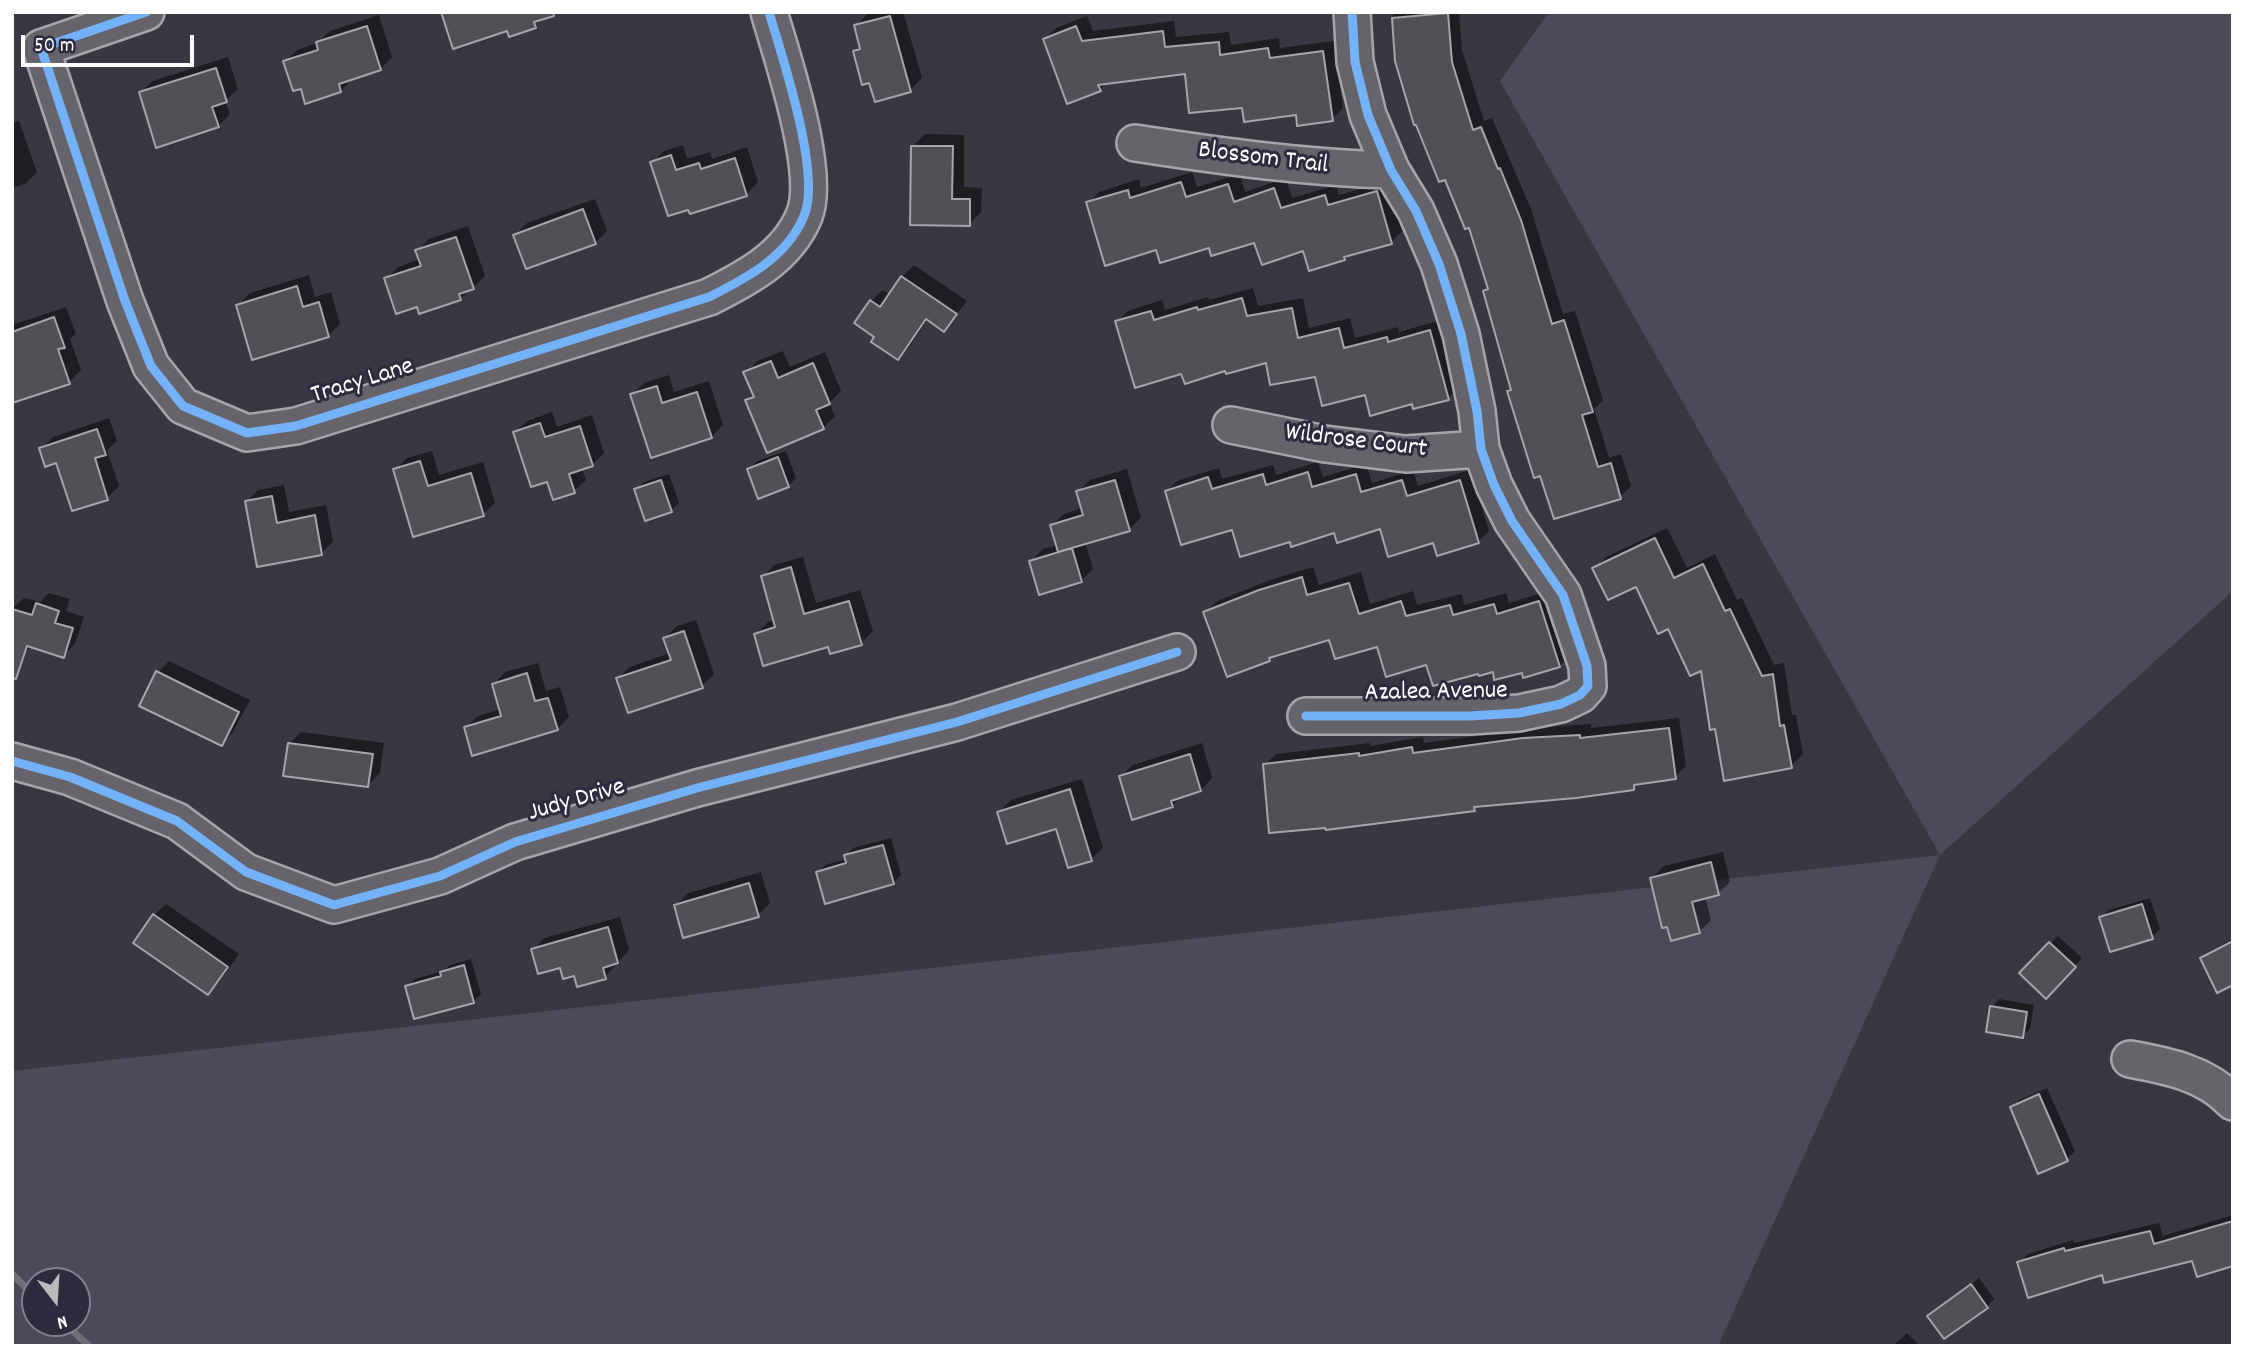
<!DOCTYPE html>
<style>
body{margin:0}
#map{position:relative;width:2245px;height:1358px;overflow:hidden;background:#393741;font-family:Dekko,sans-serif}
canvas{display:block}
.frame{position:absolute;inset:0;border:14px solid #fff;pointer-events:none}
.north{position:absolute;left:21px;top:1267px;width:70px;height:70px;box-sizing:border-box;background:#2f2a3d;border:2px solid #827f8b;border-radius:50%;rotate:163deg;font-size:19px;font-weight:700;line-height:28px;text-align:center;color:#fff}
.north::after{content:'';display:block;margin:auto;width:24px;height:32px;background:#bab9bc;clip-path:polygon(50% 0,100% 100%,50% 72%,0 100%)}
.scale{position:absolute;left:21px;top:35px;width:173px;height:32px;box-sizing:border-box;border:4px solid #fff;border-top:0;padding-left:9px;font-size:21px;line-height:24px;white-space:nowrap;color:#fff;-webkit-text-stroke:5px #2f2a3d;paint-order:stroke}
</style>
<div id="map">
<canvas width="2245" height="1358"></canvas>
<div class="frame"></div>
<div class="north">N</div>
<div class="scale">50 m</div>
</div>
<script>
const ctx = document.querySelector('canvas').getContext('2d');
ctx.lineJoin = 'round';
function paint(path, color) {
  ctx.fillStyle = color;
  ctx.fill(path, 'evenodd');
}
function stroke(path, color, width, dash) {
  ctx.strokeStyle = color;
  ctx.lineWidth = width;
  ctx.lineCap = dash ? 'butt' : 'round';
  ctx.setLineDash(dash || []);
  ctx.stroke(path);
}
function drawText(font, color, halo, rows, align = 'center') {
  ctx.font = font + ' Dekko,sans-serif';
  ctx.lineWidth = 6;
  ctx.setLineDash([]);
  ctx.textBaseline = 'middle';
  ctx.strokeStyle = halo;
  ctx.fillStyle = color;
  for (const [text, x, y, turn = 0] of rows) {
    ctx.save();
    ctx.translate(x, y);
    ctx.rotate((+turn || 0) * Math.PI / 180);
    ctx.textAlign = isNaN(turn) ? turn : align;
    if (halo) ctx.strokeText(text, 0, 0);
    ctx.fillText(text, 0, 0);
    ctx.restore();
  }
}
const green = new Path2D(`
 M1549,12h684v579l-293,264 -222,491h-1706v-275l1928,-216 -440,-774zM35,1281h42v42h-42z`);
const shadow = new Path2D(`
 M875,12h28l19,66 -12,12 -40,-9 -15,-29 6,-7 -5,-19 11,-12z
 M1393,12h66l3,38 22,71 8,-3 39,91 32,105 12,-3 28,89 -9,9 15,49 12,-4 10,32 -11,11 -111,-106 3,-3 -27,-97 4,-4 -19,-61 -73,-165z
 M379,15l13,42 -12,12 -28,10 -11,12 -39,-4 -17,-25 12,-12 20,-7 13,-12z
 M1087,16l6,15 81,-10 2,16 53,-5 2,13 48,-7 1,10 54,-7 9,67 -11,11 -88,-13 -57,-34 -80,10 -7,8 -55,-51 11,-11z
 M228,57l10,32 -13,12 5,13 -12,12 -77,-34 12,-11z
 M19,121l18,51 -12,12 -13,4v-65z
 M925,134l39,1v52l18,1 -1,24 -12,12 -56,-78z
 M683,145l4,14 23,-7 2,7 35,-12 11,35 -11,12 -56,18 -39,-49 12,-12z
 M1192,172l5,15 43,-13 5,18 41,-14 6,20 44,-13 3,10 49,-14 14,50 -11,11 -43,12 -4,5 -89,-18 -98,7 -69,-45 11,-11 40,-13 2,9z
 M595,199l12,32 -12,12 -80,-8 12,-12z
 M468,226l17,50 -25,23 -74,-20 12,-12 22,-8 -3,-8 12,-12z
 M914,265l53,36 -23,29 -16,-11 -18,27 -12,12 -21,-22 -6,-35 12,-11 7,5 12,-18z
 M309,275l6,22 16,-5 9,32 -12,12 -90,-31 12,-12z
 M1253,288l5,18 45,-8 6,30 41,-10 5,20 43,-11 1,5 42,-12 18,67 -11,11 -35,4 -47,-9 -99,-32 -40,8 -44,2 -66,-49 11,-11 34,-11 3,10 43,-13 1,3z
 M66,307l10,27 -6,5 11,31 -12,12 -57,19v-76z
 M783,351l7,16 35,-15 16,39 -12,12 6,13 -12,12 -76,-28 7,-7 -8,-20 11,-12z
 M669,375l5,17 35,-11 14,44 -12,12 -79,-43 12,-11z
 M552,412l5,15 35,-12 12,38 -12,12 -10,3 4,12 -12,11 -26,-12 -33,-47 12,-11z
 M109,418l8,23 -10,9 12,36 -12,12 -34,11 -15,-48 -17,-12 12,-12z
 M432,451l7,24 44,-13 12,41 -12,11 -88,-44 12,-12z
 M786,451l10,27 -8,8 -39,-17 8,-8z
 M1318,462l5,15 43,-13 6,19 41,-13 5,16 52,-16 19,61 -11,11 -44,-1 -53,-14 -46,4 -44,9 -58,-13 -66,-36 10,-10 42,-13 3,11 51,-14 3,10z
 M1127,469l14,49 -12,11 -44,13 8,27 -12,12 -50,-20 12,-12 15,-4 -6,-20 12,-11 18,-6 -4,-16 12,-12z
 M669,474l10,29 -8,7 -35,-20 8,-8z
 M284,485l5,27 37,-7 7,37 -12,11 -75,-51 12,-12z
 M1667,528l20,40 28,-14 22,46 5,-2 32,67 10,-2 8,52h4l7,39 -12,12 -88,-97 -66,-85 -43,-15 12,-12z
 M803,557l13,46 44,-13 13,41 -12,12 -32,2 -73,-11 12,-12 7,-2 -12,-43 11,-12z
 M1313,567l6,18 42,-13 9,32 43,-13 4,14 45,-11 2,11 42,-12 3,10 42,-13 20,64 -12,12 -65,4 -67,-7 -49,-18 -48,-8 -56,17 -5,6 -64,-47 12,-12 56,-22z
 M49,593l21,6 -4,12 18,6 -9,27 -12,12 -31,-10 -9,8 -11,-45 12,-11 16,4z
 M696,620l18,54 -12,12 -84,-8 12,-11 40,-14 -5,-15 12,-12z
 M169,661l81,39 -17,32 -11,12 -64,-72z
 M538,663l8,28 14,-4 9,30 -12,12 -91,-2 12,-11 23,-7 -7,-25 11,-12z
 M1679,718l7,48 -11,11 -36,6 -6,5 -155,17 -4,4 -209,-44 11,-11 94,-11v3l53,-9 1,6 111,-15 56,-4v4z
 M301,732l83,11 -4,30 -12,12 -79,-41z
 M1202,743l10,35 -11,12 -19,5 -10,11 -51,-30 12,-11z
 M1082,779l21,69 -12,11 -34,-32 -58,-15 12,-12z
 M891,838l10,37 -8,8 -75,-11 7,-7 22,-6 -1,-3 7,-8z
 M1723,852l7,30 -12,11 -13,4 6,23 -12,12 -47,-54 12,-12z
 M761,872l9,31 -12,12 -82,-10 12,-12z
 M2150,898l10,31 -8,8 -51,-19 8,-8z
 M166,904l73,50 -19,27 -12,12 -54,-78z
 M620,917l9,33 -24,27 -44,-11 -28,-16 11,-12z
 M2058,936l24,22 -36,38 -24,-23z
 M2233,939v44l-31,-25 8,-7z
 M471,959l10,35 -8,8 -66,-15 8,-8 28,-8 7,-6z
 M1999,999l35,6 -4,24 -8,7 -30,-29z
 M2047,1088l28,63 -8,8 -55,-51 7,-8z
 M2233,1215v49l-39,-5 -91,14 -84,-10 9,-9 45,-14 1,3 85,-20 4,13z
 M1979,1278l15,21 -7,8 -58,9z
 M1907,1333l13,13h-27z`);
const stream = new Path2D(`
 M12,1274l23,22
 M64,1323l25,23`);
const building = new Path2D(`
 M441,12h112l1,4 -20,6 2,6 -27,9 -2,-6 -54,18z
 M1448,13l4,49 21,68 8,-3 17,42 2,-1 21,52 31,104 12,-4 29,92 -11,3 16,52 13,-4 10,36 -67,20 -14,-43 -6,2 -27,-87 4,-1 -28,-99 5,-2 -19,-61 -4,1 -20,-49 -6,2 -23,-57h-2l-19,-64 -3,-43z
 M890,16l21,76 -36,10 -6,-19 -7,2 -9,-34 7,-2 -6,-24z
 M367,26l14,44 -42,14 2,8 -36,12 -4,-15 -8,2 -10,-30 35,-11 -2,-8z
 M1076,26l6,15 81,-10 2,16 54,-5 1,13 48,-7 2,10 53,-7 10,70 -36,5 -1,-11 -52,7 -2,-14 -53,5 -4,-39 -87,11 3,6 -34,13 -24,-65z
 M216,68l11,34 -15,5 7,20 -63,21 -17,-56z
 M911,146h42l-1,53h18v27l-60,-1z
 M671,155l5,15 23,-7 2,6 34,-11 12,38 -57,18 -2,-4 -20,6 -18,-54z
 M1181,182l5,15 42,-13 6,18 40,-14 7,20 44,-13 3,10 49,-14 15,53 -48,13 1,3 -36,11 -6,-20 -41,14 -8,-22 -43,13 -2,-8 -49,15 -4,-13 -51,16 -19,-64 42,-12 2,8z
 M583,209l13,35 -70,25 -13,-34z
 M456,237l18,52 -15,5 2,6 -42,14 -2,-7 -21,7 -12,-36 37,-12 -6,-16z
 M901,276l56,38 -13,18 -18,-13 -28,41 -27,-18 3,-5 -20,-14 16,-23 10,7z
 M297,286l6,21 16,-5 10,35 -77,23 -16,-55z
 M1242,298l5,18 45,-8 6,30 41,-10 5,20 43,-11 1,5 42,-12 19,70 -36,9 -1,-5 -42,12 -5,-21 -43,11 -7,-29 -45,8 -4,-22 -40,11 -1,-3 -40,13 -4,-10 -46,14 -20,-67 36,-10 3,9 43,-13 1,3z
 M54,317l11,31 -7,1 12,35 -58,19v-71z
 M771,361l7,17 35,-15 17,41 -14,6 8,19 -57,24 -22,-53 9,-3 -11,-25z
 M657,386l5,17 35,-11 15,46 -61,20 -21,-64z
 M540,423l5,14 35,-11 13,40 -24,8 6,19 -22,7 -6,-18 -16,5 -18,-55z
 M97,429l9,26 -11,3 13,42 -36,11 -16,-48 -11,4 -6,-19z
 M778,457l11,30 -31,12 -11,-30z
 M420,461l8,25 43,-13 13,43 -71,21 -20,-68z
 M1308,472l4,15 44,-13 5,18 41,-12 5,16 53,-16 19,63 -42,13 -4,-13 -45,14 -8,-28 -43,14 -3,-10 -43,14 -1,-5 -50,15 -8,-27 -51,15 -16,-54 43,-14 4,12 51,-15 3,11z
 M661,480l11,32 -27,9 -11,-32z
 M1115,480l15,51 -72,21 -8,-27 33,-10 -7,-24z
 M272,496l5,27 38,-8 7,40 -65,12 -12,-66z
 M1655,538l19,40 29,-14 22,47 5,-2 32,67 11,-2 7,52 4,-1 8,43 -68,13 -9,-52 -5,1 -9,-59 -11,5 -22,-47 -10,5 -22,-47 -28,13 -16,-32z
 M1072,548l10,34 -43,13 -10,-34z
 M791,567l13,47 45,-13 13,44 -32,9 -2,-7 -65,19 -9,-32 21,-7 -14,-51z
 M1302,577l5,18 42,-12 10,31 42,-13 5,15 44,-11 3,10 41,-11 3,10 42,-13 21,66 -37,11 -1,-5 -28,7 -1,-8 -14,4 -1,-2 -45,12 -7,-21 -40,12 -9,-30 -42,12 -6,-19 -60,18 1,3 -43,16 -24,-65 56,-22z
 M36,603l23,8 -4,12 18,5 -9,30 -37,-12 -11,33 -4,-1v-69l20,6z
 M684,631l19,57 -75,25 -12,-35 55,-18 -8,-22z
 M156,671l83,41 -17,34 -83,-40z
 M527,673l8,28 13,-3 10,32 -86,26 -8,-29 37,-11 -9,-32z
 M1669,728l7,51 -42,6v5l-58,8 -102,9 1,4 -149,19 -1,-2 -56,5 -6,-69 96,-11v3l53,-9 1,6 110,-15 57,-3v3z
 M288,743l85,11 -5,33 -85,-11z
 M1190,754l11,37 -30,10 2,6 -41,13 -13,-44z
 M1070,789l22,72 -24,7 -12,-39 -49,15 -10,-32z
 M883,845l11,39 -69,20 -9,-32 30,-9 -2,-8z
 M1711,862l8,33 -27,7 8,31 -29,8 -4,-14 -5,1 -12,-50z
 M749,883l10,34 -76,21 -9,-33z
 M2142,904l11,35 -43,13 -11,-35z
 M153,914l75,53 -20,28 -75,-52z
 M608,927l10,36 -15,5 3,11 -29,8 -3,-11 -11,3 -3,-11 -22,6 -7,-25z
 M2233,941v44l-16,8 -17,-35z
 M2049,942l27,25 -30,32 -27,-26z
 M464,965l10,38 -60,16 -9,-33 36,-10 -1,-4z
 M1990,1006l37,6 -4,26 -37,-6z
 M2039,1094l29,67 -30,13 -28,-67z
 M2233,1221v45l-36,11 -5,-16 -88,22 -2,-8 -74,23 -11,-36 47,-14 1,3 85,-20 4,13z
 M1971,1284l17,24 -44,31 -17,-23z`);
const minor = new Path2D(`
 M146,12l-105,36 84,253 26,65 32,40 64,27 49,-7 413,-129c38,-19 78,-40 95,-81 18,-42 -22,-159 -35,-204
 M1135,143c85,13 170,25 256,27
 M1231,425l94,19 81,10 75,-5
 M1306,716h164l49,-3 42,-9 19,-9 8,-9 -1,-20 -24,-71 -51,-74 -18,-36 -13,-36 -4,-38 -16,-77 -22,-70 -23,-53 -25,-41 -23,-55 -13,-53 -3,-50
 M12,761l58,16 107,44 69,51 88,33 106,-29 75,-34 182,-54 260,-66 220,-70
 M2130,1059c38,7 75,14 103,43`);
const cycleway = new Path2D(`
 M146,12l-105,36 84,253 26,65 32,40 64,27 49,-7 413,-129c38,-19 78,-40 95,-81 18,-42 -22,-159 -35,-204
 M1306,716h164l49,-3 42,-9 19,-9 8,-9 -1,-20 -24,-71 -51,-74 -18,-36 -13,-36 -4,-38 -16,-77 -22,-70 -23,-53 -25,-41 -23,-55 -13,-53 -3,-50
 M12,761l58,16 107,44 69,51 88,33 106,-29 75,-34 182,-54 260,-66 220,-70`);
const streetNames = [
 ["Blossom Trail",1263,160,7],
 ["Tracy Lane",363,383,-17],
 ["Wildrose Court",1356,443,7],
 ["Azalea Avenue",1436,694,-1],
 ["Judy Drive",577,802,-16]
];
paint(green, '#4e4958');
paint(shadow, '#0007');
stroke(stream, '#716e79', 7);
paint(building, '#515056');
stroke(building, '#a6a5aa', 2);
stroke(minor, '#a6a5aa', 40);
stroke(minor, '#66646a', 35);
stroke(cycleway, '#73b2f8', 9);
drawText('26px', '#fff', '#2f2a3d', streetNames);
</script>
